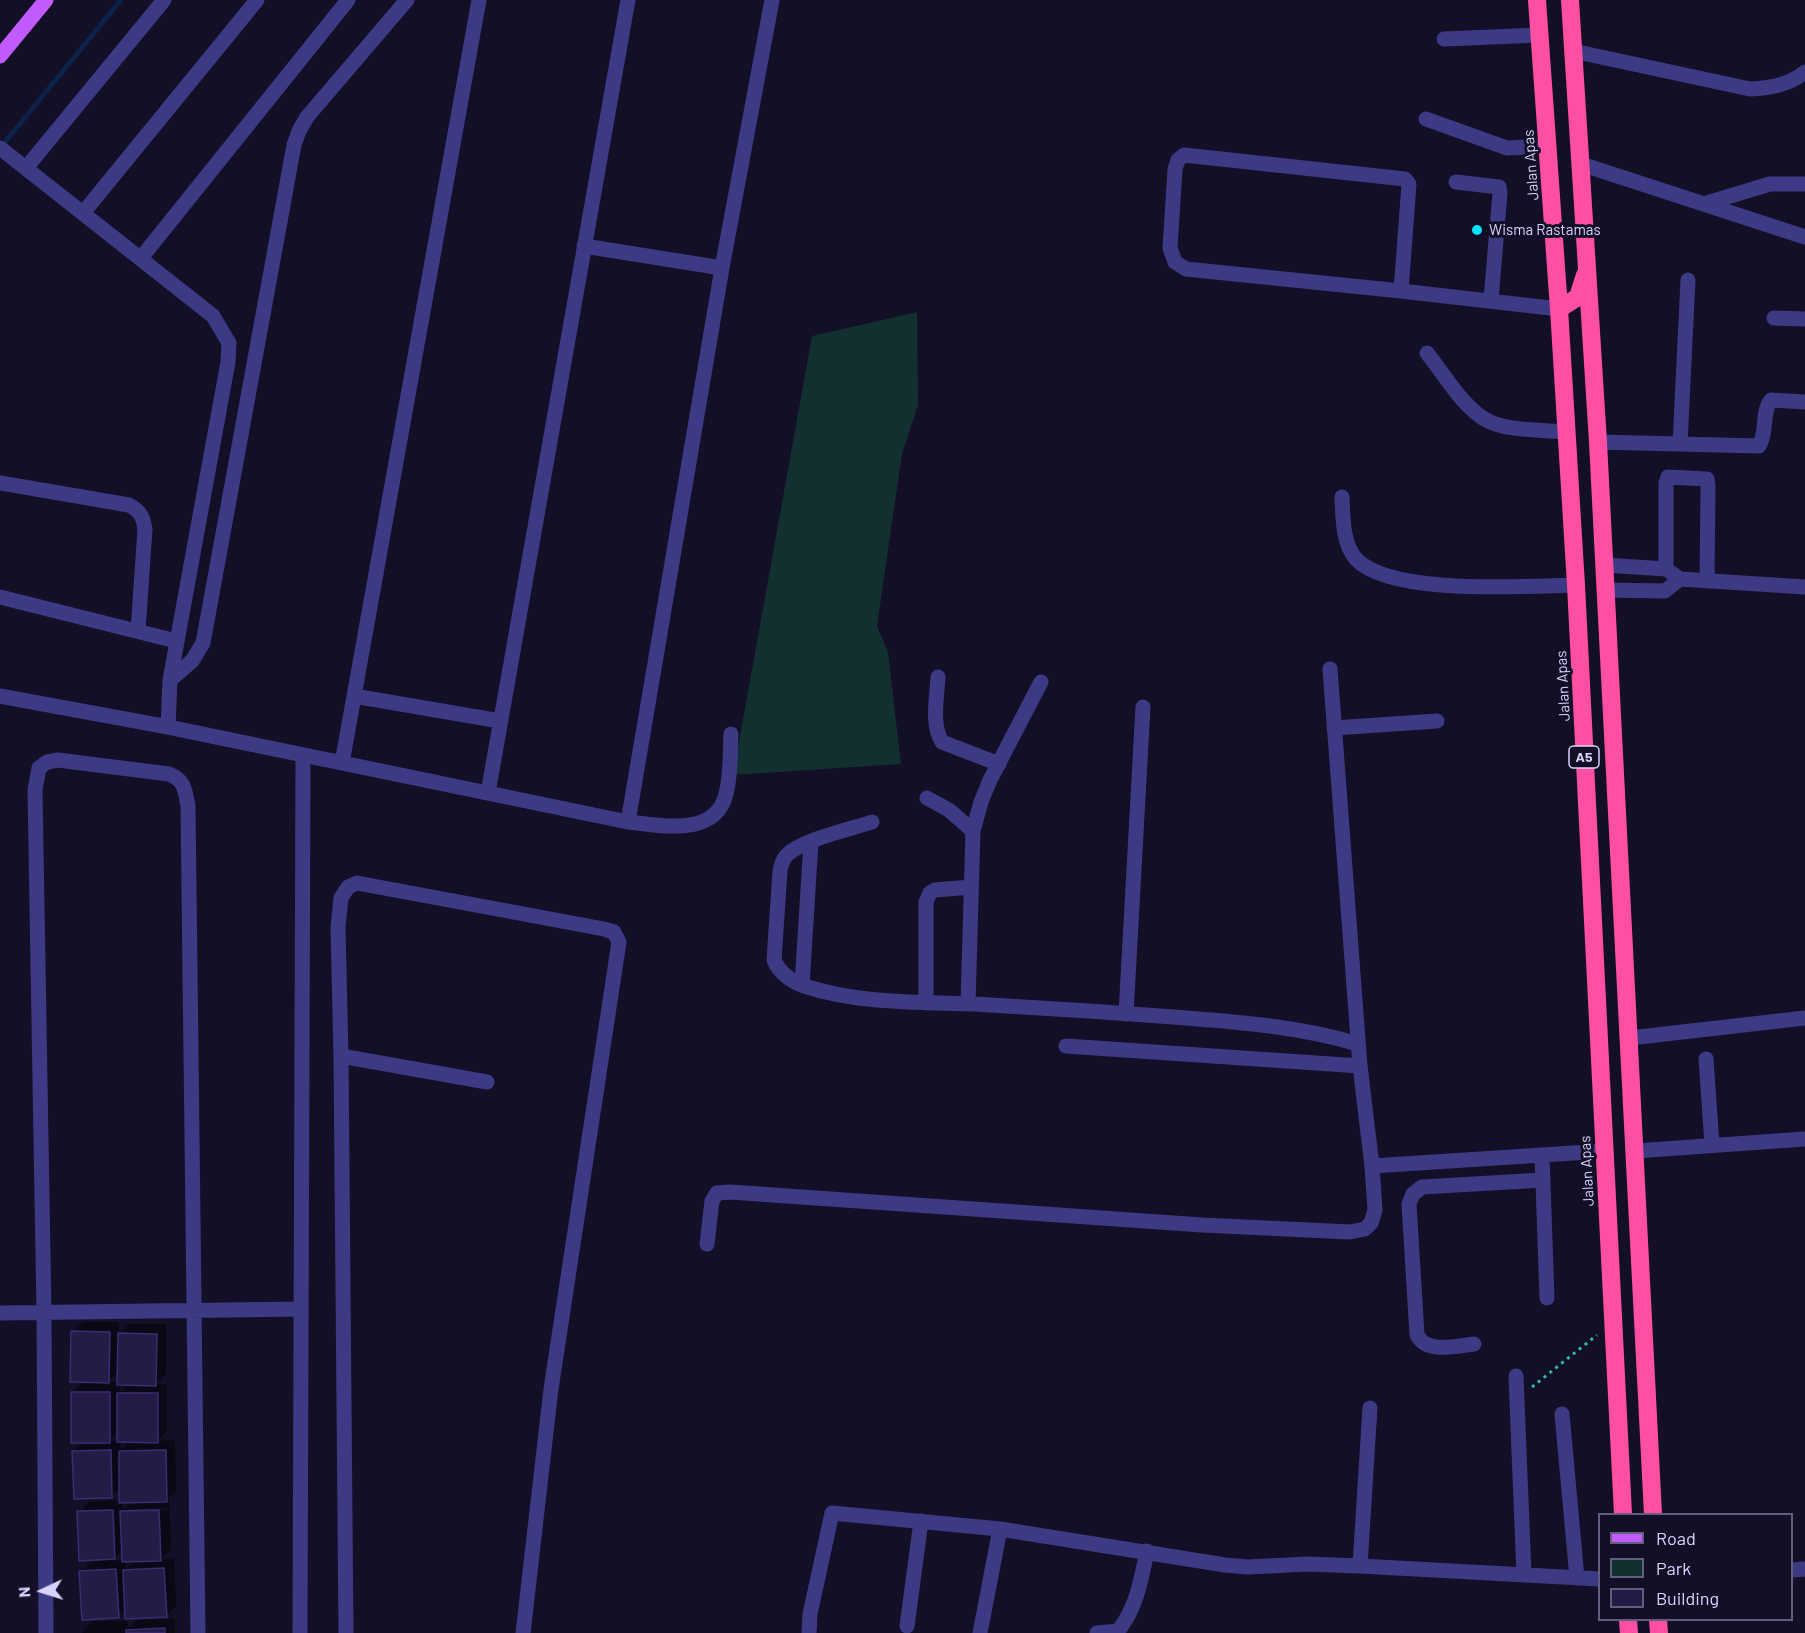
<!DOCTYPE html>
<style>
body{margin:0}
#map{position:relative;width:1805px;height:1633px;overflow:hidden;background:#130f26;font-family:Barlow,sans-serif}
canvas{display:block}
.legend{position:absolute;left:1598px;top:1513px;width:195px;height:108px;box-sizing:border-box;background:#130f26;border:2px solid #625e7d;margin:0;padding:8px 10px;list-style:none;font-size:18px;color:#d9d4ff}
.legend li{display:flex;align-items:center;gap:12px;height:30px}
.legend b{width:30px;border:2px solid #625e7d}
.north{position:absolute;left:12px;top:1561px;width:60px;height:60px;-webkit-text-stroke:4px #130f26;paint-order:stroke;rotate:266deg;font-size:16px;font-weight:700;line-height:24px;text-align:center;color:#d9d4ff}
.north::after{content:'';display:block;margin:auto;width:21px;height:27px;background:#d9d4ff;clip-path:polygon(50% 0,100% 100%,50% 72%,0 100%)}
</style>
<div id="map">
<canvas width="1805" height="1633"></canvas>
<ul class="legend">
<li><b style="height:8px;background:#c25bff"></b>Road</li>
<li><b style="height:16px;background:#12302f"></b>Park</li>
<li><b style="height:16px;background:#241b47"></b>Building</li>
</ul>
<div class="north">N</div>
</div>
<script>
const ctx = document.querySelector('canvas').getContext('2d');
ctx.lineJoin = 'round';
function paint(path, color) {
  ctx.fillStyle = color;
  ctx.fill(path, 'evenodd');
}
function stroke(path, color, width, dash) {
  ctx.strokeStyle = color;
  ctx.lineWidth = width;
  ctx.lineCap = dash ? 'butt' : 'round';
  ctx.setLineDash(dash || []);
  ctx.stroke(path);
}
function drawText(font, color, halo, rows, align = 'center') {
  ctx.font = font + ' Barlow,sans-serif';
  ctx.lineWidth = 6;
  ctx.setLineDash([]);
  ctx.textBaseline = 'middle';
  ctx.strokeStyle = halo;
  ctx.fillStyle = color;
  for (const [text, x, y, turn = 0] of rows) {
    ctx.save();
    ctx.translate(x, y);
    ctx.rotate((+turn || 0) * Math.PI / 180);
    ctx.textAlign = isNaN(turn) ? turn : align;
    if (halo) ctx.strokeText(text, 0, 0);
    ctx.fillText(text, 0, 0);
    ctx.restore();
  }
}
const green = new Path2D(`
 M917,312l1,93 -16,49 -25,172 11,26 13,112 -168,11 79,-439z`);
const shadow = new Path2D(`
 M83,1322h36v12l10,-10h37v50l-10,10h11v47l-9,10 17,-1 1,51 -7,7 2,51 -10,10 13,-1 2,48 -10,10 -40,-8 -8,9 -37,-45 13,-13 -15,-47 10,-10 32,-2v-13l-9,9 -38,-45 10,-10 -11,-49 11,-11 -11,-49zM119,1371l-1,11h-11l9,-8zM120,1384h8l-8,8zM118,1433v7h-7zM120,1441h10l-9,10zM123,1502h9l-9,8zM167,1508v3l-37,1v-3zM123,1549v11l-11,1zM126,1560h9l-9,9z
 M175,1619v14h-93l10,-12h36l1,8 8,-9z`);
const stream = new Path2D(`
 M1,147l120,-147`);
const building = new Path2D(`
 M71,1331l39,1 -1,51 -39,-1z
 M118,1333l39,1 -1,52 -39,-1z
 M71,1392h39v51h-39z
 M117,1393h41v50l-41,-1z
 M111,1450l1,48 -38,1 -2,-48z
 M166,1450l1,52 -48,1v-52z
 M113,1510l2,49 -36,2 -2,-50z
 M159,1510l2,51 -39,1 -2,-51z
 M164,1568l3,49 -42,2 -2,-49z
 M116,1569l3,49 -37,2 -3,-49z
 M165,1628v5h-39v-3z`);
const path = new Path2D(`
 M1532,1387l65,-52`);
const minor = new Path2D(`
 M1444,39l95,-4
 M1573,51l177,38c20,-1 39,-4 55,-17
 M1426,119l81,29 41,-2
 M0,148l213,168 16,27 -1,19 -58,318 -2,47
 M1581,164l224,73
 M26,168l138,-168
 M1456,182l43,5 1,6 -9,107
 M1707,203l63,-19h35
 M83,213l174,-213
 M584,246l138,22
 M141,258l207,-258
 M1401,291l-215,-22 -11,-7 -5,-14 5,-79 3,-9 6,-5 221,24 4,5 -8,107 158,18
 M1774,318l31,1
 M1427,353c17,21 37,56 61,68 20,10 56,9 79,11
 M1598,442l161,4c9,-15 2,-33 12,-46l34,2
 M1680,444l8,-164
 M0,483l129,22c11,6 14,11 16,24l-7,102
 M1342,497c1,19 0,46 14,62 35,37 169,27 220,26
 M1604,565l62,4 14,10 125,8
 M1666,569v-86l2,-6 39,2 1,8 -1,94
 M1605,590l60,1 15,-12
 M0,597l176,44
 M938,677c-1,20 -7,47 4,65l57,22
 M170,680l22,-19 11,-18 91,-498 5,-14 8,-14 100,-117
 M0,696l168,31 460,95c33,3 87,16 98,-28 5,-19 4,-41 5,-60
 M354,696l146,25
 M1334,728l103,-7
 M342,763l137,-763
 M488,793l140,-793
 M927,798l22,12 24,21
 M628,822l94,-554 50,-268
 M872,822c-21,7 -70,18 -84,32 -5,4 -7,11 -8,17l-6,89c5,12 17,21 30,26 56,18 113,16 171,18 67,4 133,8 199,13 62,5 125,9 184,27
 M802,985l9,-143
 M926,1003v-101l4,-9 5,-3 36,-3
 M968,1004l5,-173 8,-29 9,-22 51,-98
 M1126,1014l17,-307
 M1630,1038l175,-20
 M1066,1046l294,20
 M341,1056l146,26
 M1706,1059l6,86
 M1635,1151l170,-12
 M1542,1155l5,143
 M1372,1166l232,-15
 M707,1244l5,-43 5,-8 13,-1 472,33 148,7 15,-3 6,-6 4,-13 -3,-44 -12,-100 -30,-397
 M0,1313l301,-4
 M1474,1344c-19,2 -47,10 -57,-9l-8,-131 4,-10 9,-7 121,-7
 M1516,1376l8,199
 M1562,1414l15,164
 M1360,1566l10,-158
 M1792,1570l13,-1
 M907,1626l14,-105
 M46,1633l-2,-320 -9,-523 4,-22 8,-6 11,-2 111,14c16,6 16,17 19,32l10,827
 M300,1633l3,-878
 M346,1633l-5,-577 -3,-129 3,-29 7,-11 9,-4 247,46 10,3 5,10 -68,447 -28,244
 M809,1633l1,-19 22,-101 168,16 225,36 23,2 60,-3 52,2 240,13
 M980,1633l20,-104
 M1097,1633l21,-2c19,-24 23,-51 29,-80`);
const major = new Path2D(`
 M0,56l46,-56`);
const highway = new Path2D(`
 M1537,0l22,309 17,276 47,929
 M1570,0l28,442 55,1072
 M1559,309l19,-12 7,-22
 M1628,1620l1,13
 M1658,1620l1,13`);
const markers = [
 [1477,230,6,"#00e5ff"]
];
const shields = [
 [1584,757,30]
];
const shieldNames = [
 ["A5",1584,757]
];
const streetNames = [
 ["Jalan Apas",1531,165,-94],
 ["Jalan Apas",1563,686,-93],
 ["Jalan Apas",1587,1171,-93]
];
const poiNames = [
 ["Wisma Rastamas",1489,230]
];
paint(green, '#12302f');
paint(shadow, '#0007');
stroke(stream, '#0c2248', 5);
paint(building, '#241b47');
stroke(building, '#3b2d73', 1.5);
stroke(path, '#2fb8b0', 3, [3, 4.5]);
stroke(minor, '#3d3a85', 15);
stroke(major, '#c25bff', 15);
stroke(highway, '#ff4fa3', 18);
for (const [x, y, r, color] of markers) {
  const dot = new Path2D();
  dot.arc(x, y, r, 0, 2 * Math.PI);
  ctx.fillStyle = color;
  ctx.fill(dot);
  stroke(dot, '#130f26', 2);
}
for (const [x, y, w] of shields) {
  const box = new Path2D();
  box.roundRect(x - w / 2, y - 11, w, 22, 4.5);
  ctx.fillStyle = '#130f26';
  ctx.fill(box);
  stroke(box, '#d9d4ff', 1.5);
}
drawText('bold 14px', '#d9d4ff', null, shieldNames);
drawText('15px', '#d9d4ff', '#130f26', streetNames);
drawText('15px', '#d9d4ff', '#130f26', poiNames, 'left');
</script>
